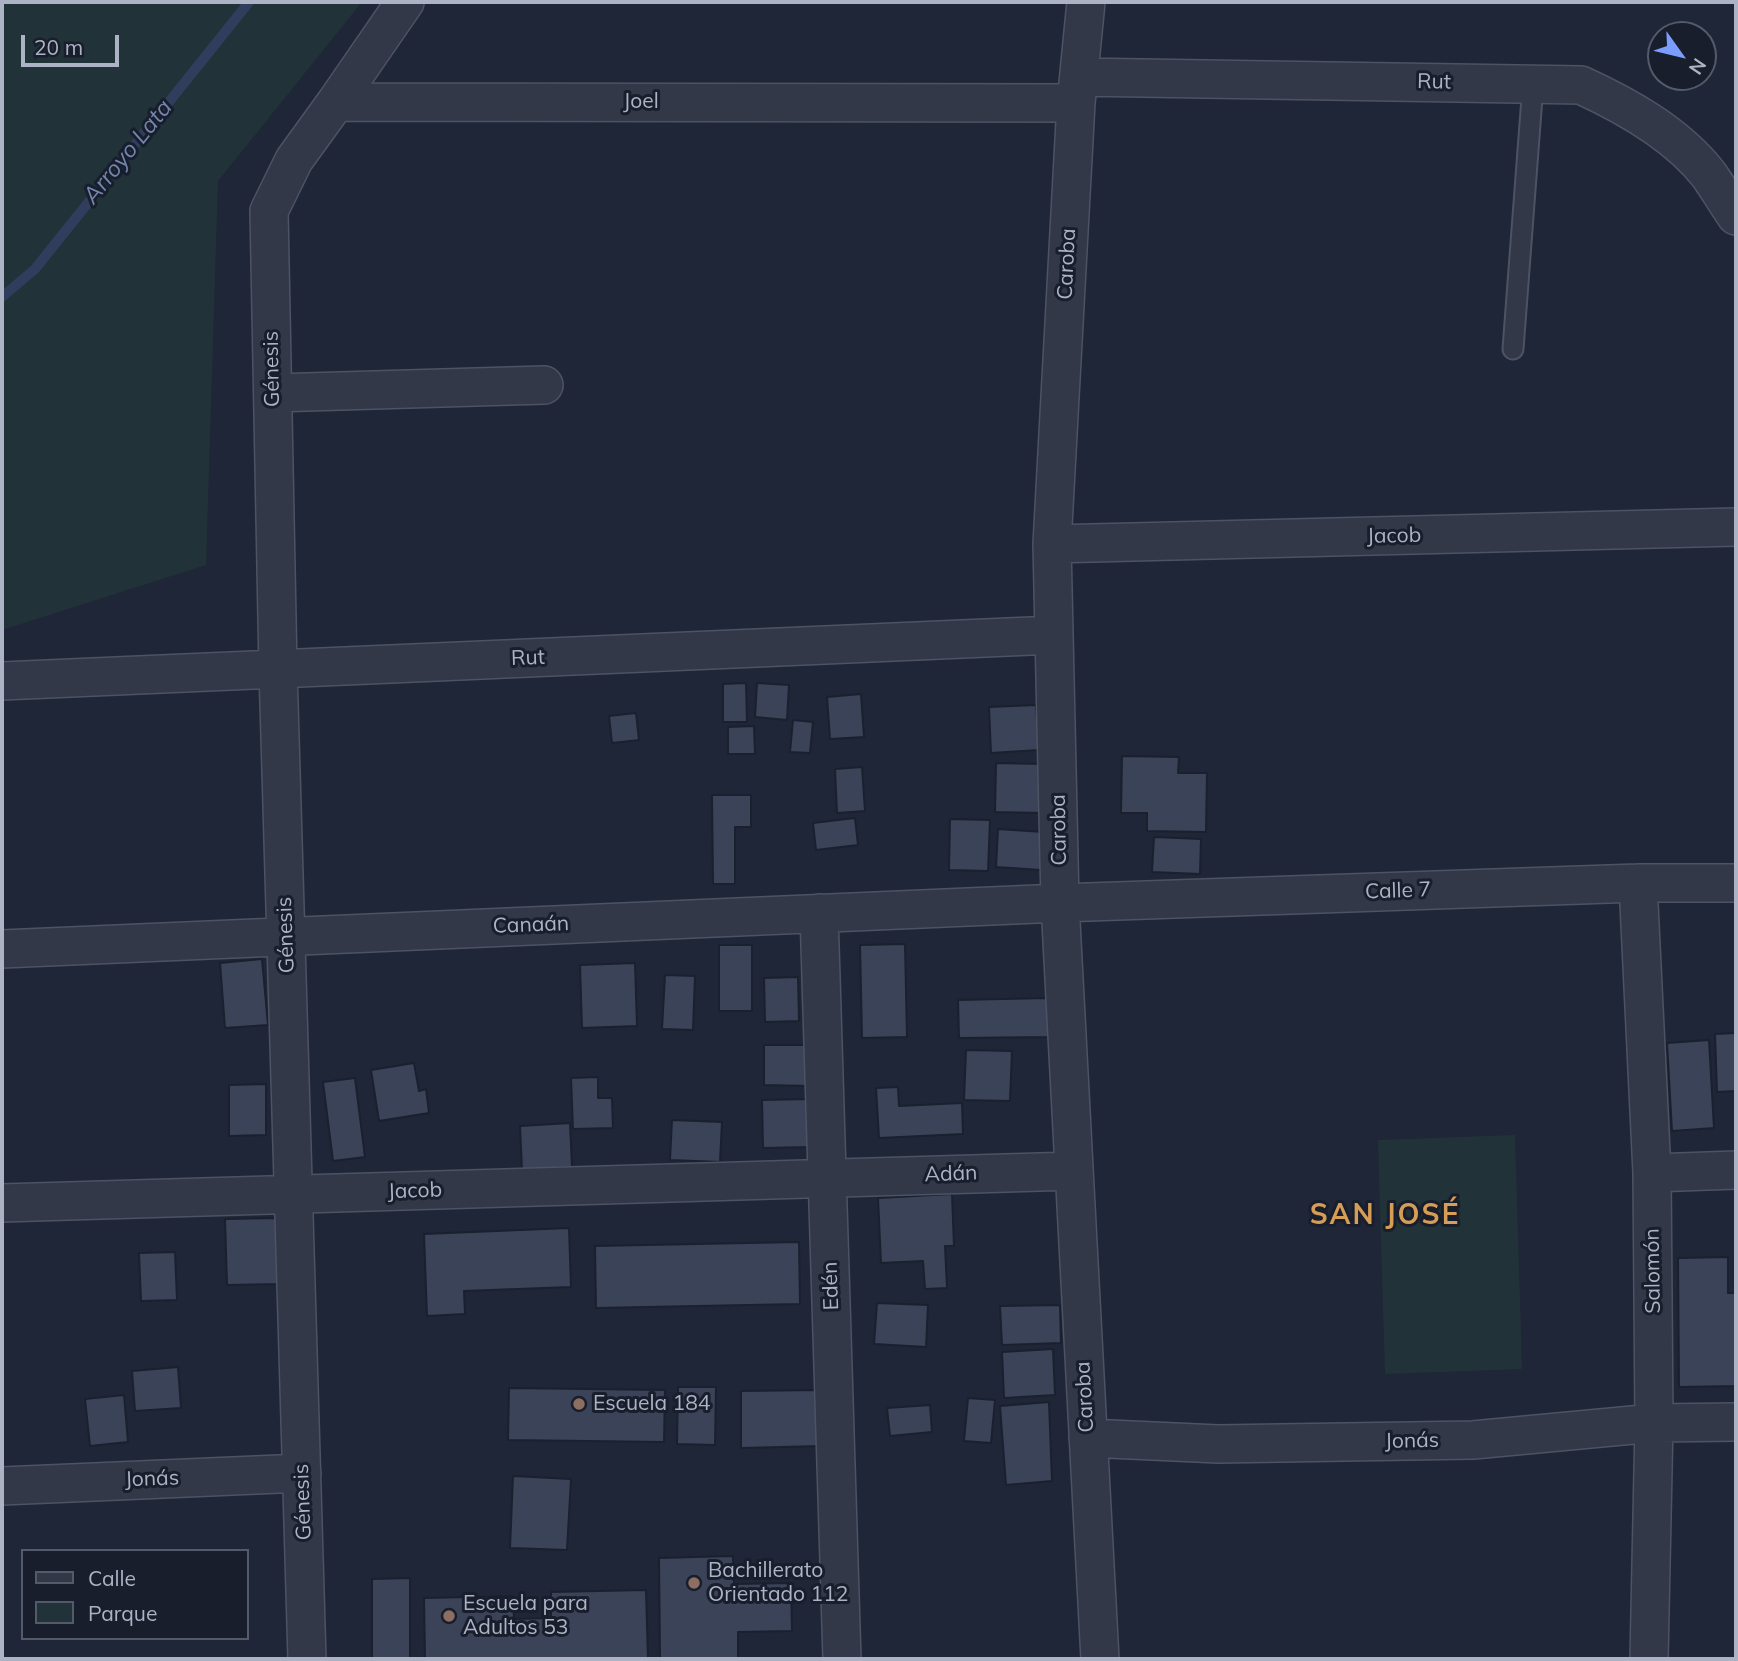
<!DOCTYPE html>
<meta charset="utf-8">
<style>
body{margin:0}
#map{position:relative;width:1738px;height:1661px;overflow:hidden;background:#1f2637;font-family:Mulish,sans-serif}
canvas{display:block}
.frame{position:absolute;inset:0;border:4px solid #acb3c5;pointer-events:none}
.legend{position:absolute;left:21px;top:1549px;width:228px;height:91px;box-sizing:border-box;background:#181e2c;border:2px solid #535a69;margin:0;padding:9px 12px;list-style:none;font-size:21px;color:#acb3c5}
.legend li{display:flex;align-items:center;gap:14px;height:35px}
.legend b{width:35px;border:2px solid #535a69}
.north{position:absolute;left:1647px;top:21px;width:70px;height:70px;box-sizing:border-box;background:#181e2c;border:2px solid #535a69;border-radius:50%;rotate:124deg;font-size:19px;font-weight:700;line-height:28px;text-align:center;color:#acb3c5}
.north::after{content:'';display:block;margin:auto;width:24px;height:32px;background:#7b9dfb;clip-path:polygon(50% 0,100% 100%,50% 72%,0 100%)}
.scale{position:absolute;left:21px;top:35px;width:98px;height:32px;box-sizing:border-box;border:4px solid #acb3c5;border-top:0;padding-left:9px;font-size:21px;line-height:24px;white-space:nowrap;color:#acb3c5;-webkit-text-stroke:5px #181e2c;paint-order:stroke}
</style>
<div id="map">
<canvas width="1738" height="1661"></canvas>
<div class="frame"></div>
<ul class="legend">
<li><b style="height:9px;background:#323848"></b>Calle</li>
<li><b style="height:19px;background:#213338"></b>Parque</li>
</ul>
<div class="north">N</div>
<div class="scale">20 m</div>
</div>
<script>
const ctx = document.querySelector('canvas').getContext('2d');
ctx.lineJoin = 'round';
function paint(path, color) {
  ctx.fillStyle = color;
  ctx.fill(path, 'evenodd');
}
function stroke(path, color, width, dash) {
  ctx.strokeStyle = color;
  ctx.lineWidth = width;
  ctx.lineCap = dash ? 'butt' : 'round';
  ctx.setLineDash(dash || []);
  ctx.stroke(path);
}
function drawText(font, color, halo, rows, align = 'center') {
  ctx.font = font + ' Mulish,sans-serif';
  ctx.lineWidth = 6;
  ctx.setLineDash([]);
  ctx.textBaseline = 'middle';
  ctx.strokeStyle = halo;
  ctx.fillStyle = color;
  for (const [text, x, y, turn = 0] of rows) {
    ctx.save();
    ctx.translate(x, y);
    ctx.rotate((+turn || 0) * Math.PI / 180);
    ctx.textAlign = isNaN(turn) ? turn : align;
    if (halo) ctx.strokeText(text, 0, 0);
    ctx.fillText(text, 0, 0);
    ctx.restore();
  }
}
const green = new Path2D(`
 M2,2h360l-144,179 -12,384 -204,65z
 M1515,1135l7,234 -137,5 -7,-234z`);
const stream = new Path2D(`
 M2,297l33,-28 214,-267`);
const building = new Path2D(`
 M746,683l1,39h-24v-38z
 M757,683l32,2 -2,35 -32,-3z
 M861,694l3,43 -34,2 -3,-42z
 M1036,705l3,45 -48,3 -2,-46z
 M636,713l3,27 -27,3 -3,-27z
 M793,720l20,2 -3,31 -20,-1z
 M754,726l1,28h-27v-27z
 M1122,756l57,1 -1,16h29l-1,59 -59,-1v-18h-26z
 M996,763l47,1 -1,49 -47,-1z
 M862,767l3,44 -28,2 -2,-44z
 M712,795h39v32h-16v57h-22z
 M855,818l3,27 -42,5 -3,-27z
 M950,819l40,1 -2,51 -39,-1z
 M998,829l45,3 -2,38 -45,-3z
 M1154,837l47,2 -1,35 -48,-2z
 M905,944l2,93 -45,1 -2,-93z
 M719,945h33v66h-33z
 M262,959l6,66 -43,3 -5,-65z
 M635,963l2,63 -55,2 -2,-63z
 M665,975l30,1 -2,54 -31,-1z
 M798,977l1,44 -34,1 -1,-44z
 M1048,998v39l-89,1 -1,-38z
 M1736,1033v58l-19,1 -2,-58z
 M1709,1040l5,88 -42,3 -5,-88z
 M764,1045h46v41l-46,-1z
 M966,1050l46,1 -2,50 -46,-1z
 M414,1063l5,28 7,-2 3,24 -50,8 -8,-51z
 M598,1077v21h14l1,30 -40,1 -2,-51z
 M355,1078l10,79 -32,4 -10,-79z
 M266,1084v51l-37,1v-51z
 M898,1087l1,19 63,-3 1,31 -84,4 -3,-50z
 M811,1099l1,48 -49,1 -1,-48z
 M672,1120l50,2 -2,40 -50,-2z
 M570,1123l2,44 -50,3 -2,-44z
 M952,1194l2,52h-9l2,42 -22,1 -2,-28 -42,2 -3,-65z
 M277,1218l1,66 -51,1 -2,-66z
 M569,1228l2,59 -107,4 1,23 -38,2 -3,-82z
 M799,1242l1,62 -204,4 -1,-62z
 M175,1252l2,48 -36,1 -2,-48z
 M1728,1257v36h8v93l-57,1 -1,-129z
 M877,1303l51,2 -2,42 -52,-3z
 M1060,1305l1,38 -59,2 -2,-39z
 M1053,1349l2,46 -51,3 -2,-46z
 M178,1367l3,41 -46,3 -3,-40z
 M678,1387h38l-1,58 -38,-1z
 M509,1388l156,2 -1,52 -156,-2z
 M821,1390l1,56 -81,2v-57z
 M124,1395l4,47 -38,4 -5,-47z
 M968,1398l27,2 -4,43 -27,-2z
 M1049,1402l3,79 -46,4 -6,-79z
 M930,1405l2,27 -42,4 -3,-28z
 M513,1476l58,3 -4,71 -57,-2z
 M733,1556l1,28 57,-1 1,48 -54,1v27h-78l-1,-101z
 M410,1578v81h-38v-80z
 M646,1590l2,69h-223l-1,-61 89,-2 1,23 37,-1v-26z`);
const service = new Path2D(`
 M1513,349l20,-265`);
const minor = new Path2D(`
 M1086,2l-10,101 -24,441 8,359 40,756
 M1079,77l502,8c46,21 96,49 128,90 9,13 18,28 27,41
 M336,102l69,-100
 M273,393l271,-8
 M1052,544l684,-17
 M2,681l1052,-46
 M1638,883l14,290 2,250 -5,236
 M819,913l23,746
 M2,949l1058,-46 578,-20h98
 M1652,1173l84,-3
 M2,1203l1071,-32
 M1088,1438l130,6 255,-4 181,-17 82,-1
 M2,1486l300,-13
 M307,1659l-29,-990 -9,-458 25,-51 42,-58 740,1`);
const markers = [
 [579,1404,7,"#8d6e63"],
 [694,1583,7,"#8d6e63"],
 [449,1616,7,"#8d6e63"]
];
const streetNames = [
 ["Rut",1434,82,1],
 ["Joel",641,102],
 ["Caroba",1067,264,-87],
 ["Génesis",272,369,-91],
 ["Jacob",1394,536,-1],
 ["Rut",528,658,-2],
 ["Caroba",1059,830,-91],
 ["Calle 7",1398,891,-2],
 ["Canaán",531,925,-2],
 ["Génesis",286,935,-92],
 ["Adán",951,1174,-2],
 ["Jacob",415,1191,-2],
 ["Salomón",1653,1271,-91],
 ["Edén",831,1286,-92],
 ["Caroba",1085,1397,-93],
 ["Jonás",1412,1441,-1],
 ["Jonás",152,1479,-2],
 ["Génesis",303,1502,-92]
];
const poiNames = [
 ["Escuela 184",593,1404],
 ["Bachillerato",708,1571],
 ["Orientado 112",708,1595],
 ["Escuela para",463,1604],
 ["Adultos 53",463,1628]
];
const waterNames = [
 ["Arroyo Lata",128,152,-51]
];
const districtNames = [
 ["SAN JOSÉ",1385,1216]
];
paint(green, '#213338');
stroke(stream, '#303d5d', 10);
paint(building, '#3b4358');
stroke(building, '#1a202e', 2);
stroke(service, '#4d5363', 23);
stroke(minor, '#4d5363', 40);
stroke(service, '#323848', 19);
stroke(minor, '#323848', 37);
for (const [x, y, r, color] of markers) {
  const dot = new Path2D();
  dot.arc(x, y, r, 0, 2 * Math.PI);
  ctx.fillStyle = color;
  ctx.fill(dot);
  stroke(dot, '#181e2c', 2.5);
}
drawText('21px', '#acb3c5', '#181e2c', streetNames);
drawText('21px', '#acb3c5', '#181e2c', poiNames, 'left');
drawText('italic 23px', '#7386ae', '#181e2c', waterNames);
ctx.letterSpacing = '2px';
drawText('bold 28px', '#d69d56', '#181e2c', districtNames);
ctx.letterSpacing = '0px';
</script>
